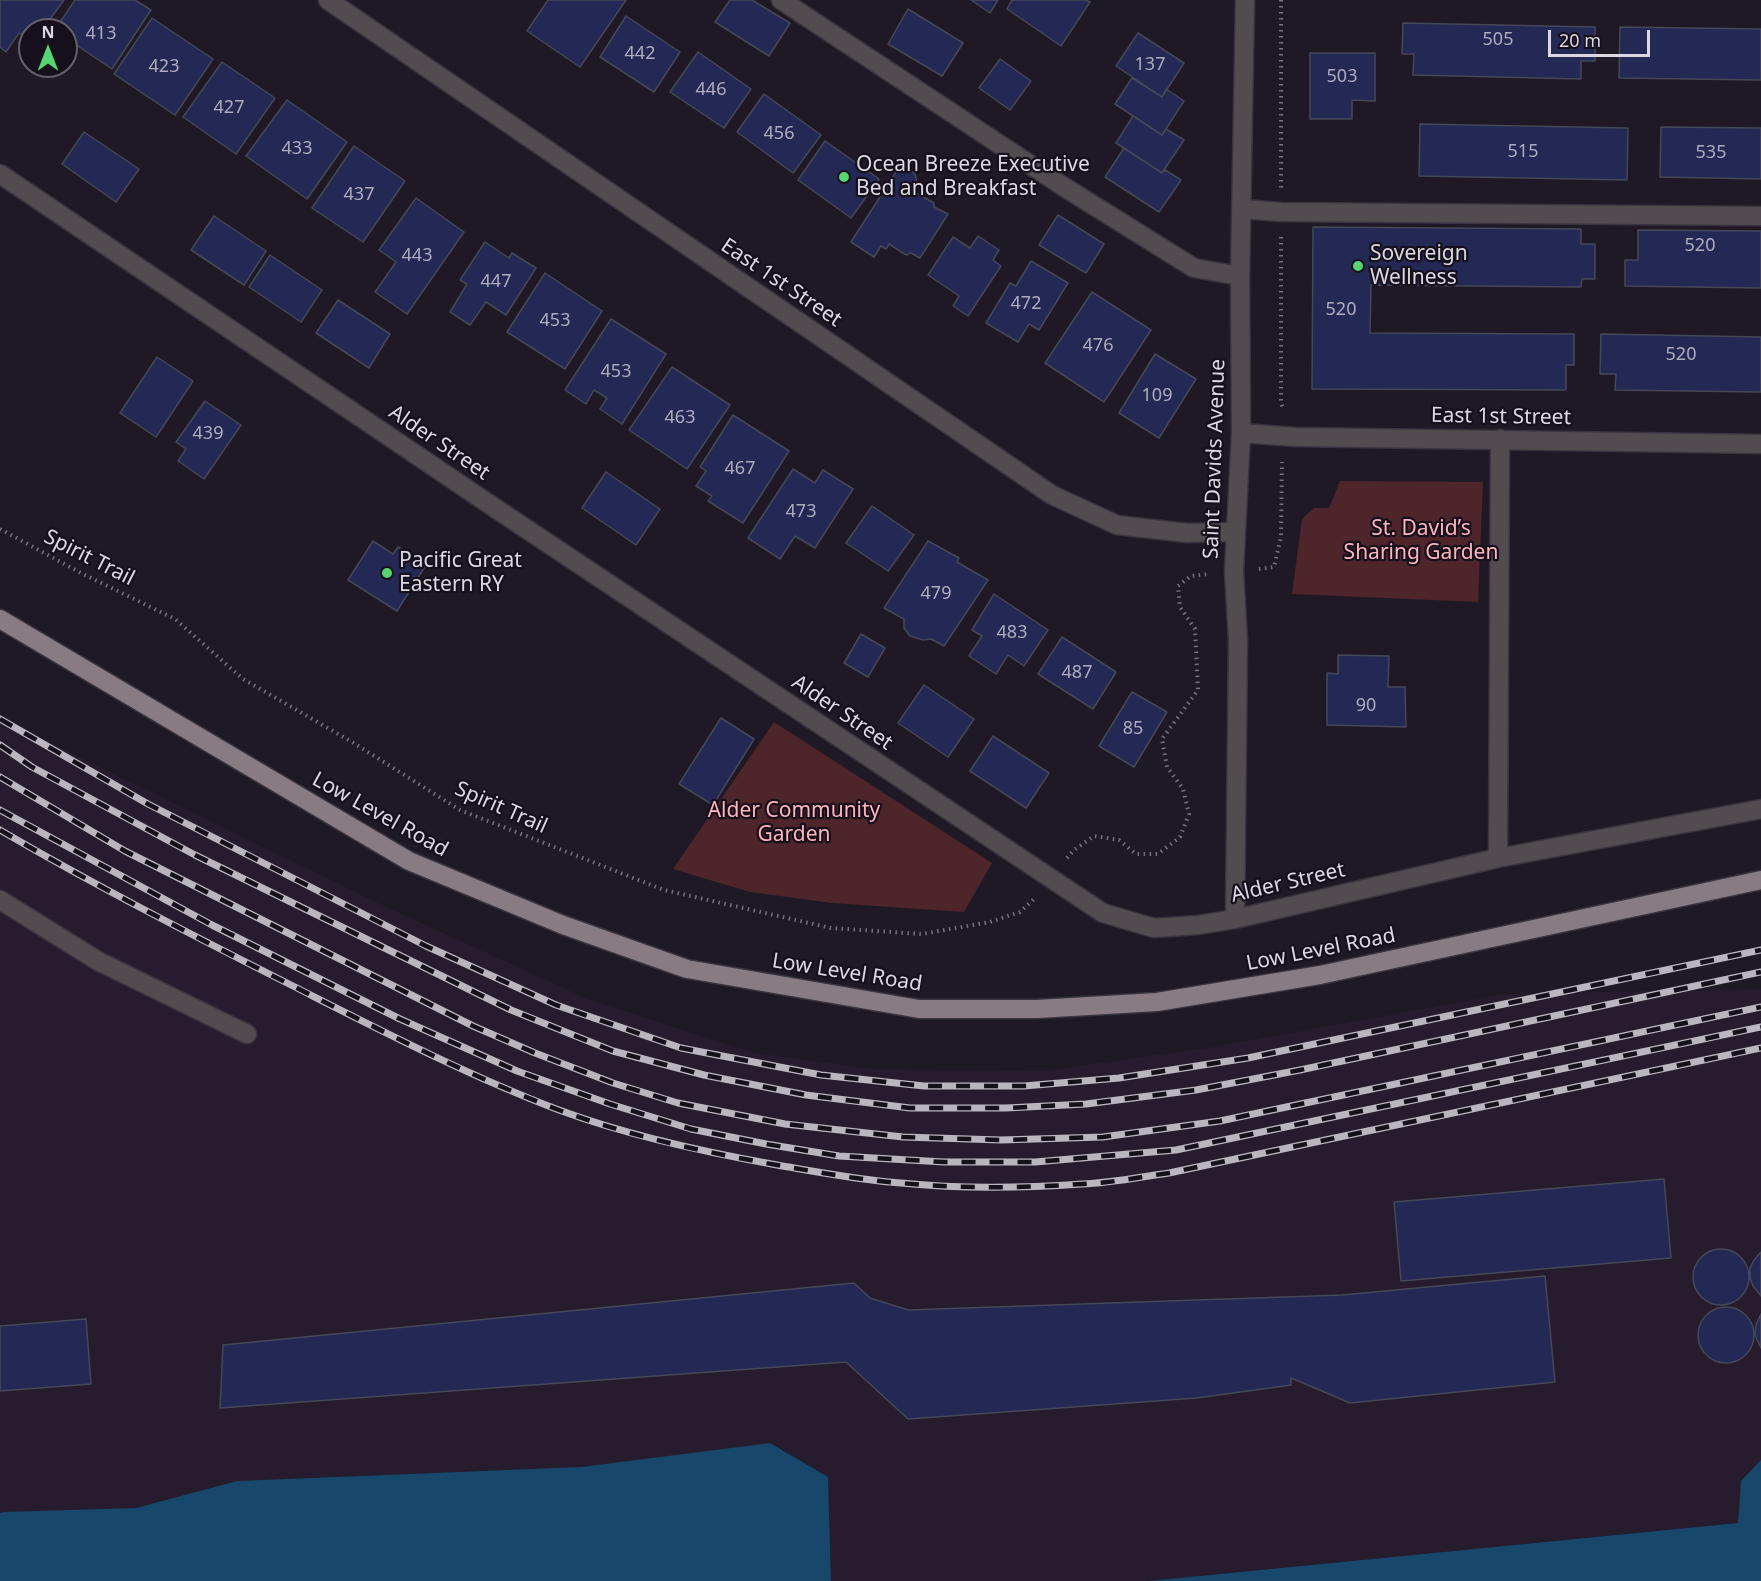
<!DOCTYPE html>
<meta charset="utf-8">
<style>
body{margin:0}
#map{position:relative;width:1761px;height:1581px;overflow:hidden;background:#1f1925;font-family:"Noto Sans",sans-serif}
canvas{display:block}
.north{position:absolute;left:18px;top:18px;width:60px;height:60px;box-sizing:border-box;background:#16101c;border:2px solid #65606a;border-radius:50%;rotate:0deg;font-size:16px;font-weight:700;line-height:24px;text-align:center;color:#dcd8e0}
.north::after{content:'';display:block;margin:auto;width:21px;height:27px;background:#57d570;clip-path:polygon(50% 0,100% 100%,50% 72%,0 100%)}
.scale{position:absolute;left:1548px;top:30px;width:102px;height:27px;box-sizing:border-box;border:3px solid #dcd8e0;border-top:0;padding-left:8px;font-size:18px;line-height:21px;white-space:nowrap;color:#dcd8e0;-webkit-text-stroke:4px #16101c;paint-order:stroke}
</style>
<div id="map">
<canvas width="1761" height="1581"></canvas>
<div class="north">N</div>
<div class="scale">20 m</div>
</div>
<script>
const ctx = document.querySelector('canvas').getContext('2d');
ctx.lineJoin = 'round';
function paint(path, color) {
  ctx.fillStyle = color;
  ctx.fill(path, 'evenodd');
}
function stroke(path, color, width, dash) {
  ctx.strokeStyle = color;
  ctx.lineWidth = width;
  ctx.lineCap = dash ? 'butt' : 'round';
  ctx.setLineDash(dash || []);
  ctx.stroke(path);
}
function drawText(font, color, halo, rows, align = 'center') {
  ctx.font = font + ' "Noto Sans",sans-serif';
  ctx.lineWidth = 4.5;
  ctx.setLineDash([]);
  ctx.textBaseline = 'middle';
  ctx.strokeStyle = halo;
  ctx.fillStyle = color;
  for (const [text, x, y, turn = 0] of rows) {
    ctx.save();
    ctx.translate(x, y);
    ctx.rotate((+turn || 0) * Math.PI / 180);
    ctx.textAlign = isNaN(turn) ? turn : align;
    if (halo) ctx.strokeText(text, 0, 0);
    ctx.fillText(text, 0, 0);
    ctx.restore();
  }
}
const built = new Path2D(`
 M0,714l30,19 350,171 210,96 165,53 116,16 172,2 165,-23 297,-54 256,-5v471l-20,21 -3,42 -589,58h-318l-3,-104 -58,-34 -189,24 -344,14 -101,27 -136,5z`);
const green = new Path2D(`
 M1340,481l143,1 -5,120 -186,-8 10,-75 12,-11h15z
 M774,722l218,141 -28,49 -132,-9 -82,-11 -77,-23z`);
const water = new Path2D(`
 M770,1443l58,34 3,104h-831v-68l4,-1 132,-4 101,-27 344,-14z
 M1761,1460v121h-612l589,-58 3,-42z`);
const building = new Path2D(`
 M0,0h64l-22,30 -6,-2 -6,2 -2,9 -9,-6 -13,19 -6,-5z
 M75,0h60l16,10 -39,59 -46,-31v-8h-11z
 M548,0h78l-46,67 -53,-36z
 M730,0h22l38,23 -21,33 -54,-34z
 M971,0h27l-8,13z
 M1012,0h74l4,2 -29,44 -54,-37z
 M908,9l55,34 -21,33 -54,-32z
 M626,16l54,36 -26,40 -54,-35z
 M152,18l61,41 -38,56 -61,-41z
 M1403,23l192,4v34h-14v18l-168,-4 1,-21h-12z
 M1620,27l141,2v51l-142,-2z
 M1138,33l46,30 -22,34 -46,-31z
 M698,52l53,37 -27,39 -54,-36z
 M1310,53h65v48l-23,-1v19h-42z
 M1000,59l31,22 -21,29 -31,-22z
 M222,62l53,36 -39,56 -53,-37z
 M1132,78l30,19 4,-8 18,12 -22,34 -47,-31z
 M764,94l57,41 -28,38 -56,-41z
 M287,100l60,42 -40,57 -61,-43z
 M1133,116l29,19 4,-6 18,11 -22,33 -46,-30z
 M1420,124l208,4 -1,52 -208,-4z
 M1661,127l100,1v51l-101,-2z
 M84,132l55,37 -23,33 -54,-38z
 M825,141l54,38 -28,39 -53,-38z
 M354,146l51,35 -42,61 -51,-34z
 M1124,148l38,25 3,-3 16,10 -22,32 -54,-35z
 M905,168l10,6 2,9 -3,9 20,11v4l14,7 -28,44 -9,-5 -5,2 -17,-11 -3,5 -5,-3 -7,11 -23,-15 45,-70z
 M416,198l48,34 -57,82 -32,-22 21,-30 -17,-12z
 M1058,215l46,29 -18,29 -47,-28z
 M214,216l52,35 -22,34 -53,-35z
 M1313,227l268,2v15h14v35h-13l-1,8 -210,-2 -1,48 204,1v31h-8v25l-254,-1z
 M1638,230l123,1v57l-136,-2v-26h13z
 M978,236l21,14 -6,10 8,6 -33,50 -15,-10 6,-10 -31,-21 25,-38 17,11z
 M485,242l24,16 3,-5 24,15 -30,47 -20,-13 -16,23 -20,-13 17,-28 -7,-4z
 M270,255l52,35 -21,32 -52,-35z
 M1031,261l37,22 -29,47 -10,-6 -11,18 -32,-19 24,-40 6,3z
 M545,273l57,38 -37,58 -58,-37z
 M1092,292l59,38 -47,72 -59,-39z
 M338,300l52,34 -21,34 -53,-35z
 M611,319l55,35 -44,70 -22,-15 7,-11 -13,-8 -8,14 -21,-14z
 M1601,334l160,3v55l-146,-2 1,-16h-16z
 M1155,354l41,25 -37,59 -40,-25z
 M157,357l36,24 -37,56 -36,-24z
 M672,367l58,38 -43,64 -58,-39z
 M205,401l36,24 -37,54 -26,-18 8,-12 -10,-7z
 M733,415l56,36 -46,72 -35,-22 4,-5 -16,-10 10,-15 -6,-4z
 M793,469l22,14 8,-13 30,19 -38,59 -20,-12 -15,23 -32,-21z
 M606,472l54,37 -24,36 -54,-37z
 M872,506l42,29 -26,36 -42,-28z
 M373,541l20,13 5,-7 28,18 -29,46 -49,-31z
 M928,541l31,17 -2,4 31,18 -44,66 -13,-7 -8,1 -13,-4 -6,-8v-9l-20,-11z
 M994,594l54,36 -24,36 -16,-11 -12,19 -27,-18 13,-20 -10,-6z
 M861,634l24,14 -17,29 -24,-14z
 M1062,637l54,35 -23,37 -55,-35z
 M1338,655l51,1 -1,31h17l1,40 -79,-2v-52l11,1z
 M924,685l50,34 -26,38 -50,-34z
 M1132,692l35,20 -33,55 -35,-21z
 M721,718l33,21 -41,66 -34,-21z
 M993,736l56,37 -23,35 -56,-37z
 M1664,1179l7,79 -270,23 -7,-79z
 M1693 1277a28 28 0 1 1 56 0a28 28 0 1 1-56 0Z
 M1761,1252v44l-8,-10 -3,-8v-10l4,-8z
 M1545,1276l10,106 -205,21 -59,-25v7l-94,13 -289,21 -62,-57 -626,46 3,-63 631,-62 16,15 38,12 434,-15z
 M1698 1335a28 28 0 1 1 56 0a28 28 0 1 1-56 0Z
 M1761,1314v34l-6,-13 1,-10z
 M86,1319l5,65 -91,7v-65z`);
const path = new Path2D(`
 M1281,0v188
 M1281,237v165l2,7
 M0,529l81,44 94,46 68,60 109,63 108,68 204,80 167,38 91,6 68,-12 30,-10 14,-13
 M1259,569l15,-2 7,-30 1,-75
 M1067,858l7,-8 20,-14 25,4 17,14h22l22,-17 9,-23 -6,-25 -16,-22 -5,-28 36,-49 -3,-61 -15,-22 -2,-21 13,-10 19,-2`);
const minor = new Path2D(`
 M328,0l724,495 65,30 70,8 48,-1
 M781,0l280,185 133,83 46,8
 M0,174l501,338 602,401 51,15 44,-3 37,-6 263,-61 263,-49
 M1242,209l39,3 480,4
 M1241,433l55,4 465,7
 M1498,858l2,-419
 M0,900l98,61 149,73
 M1235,919l3,-279 -4,-69 7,-138 -1,-157 5,-276`);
const major = new Path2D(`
 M0,619l409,242 154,64 124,44 232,40h118l120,-7 163,-27 441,-95`);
const rail = new Path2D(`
 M0,719l148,85 278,142 130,59 125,43 140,27 103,11h100l95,-8 129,-20 513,-108
 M0,745l32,22 163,88 316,155 102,41 91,24 102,20 104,13h96l80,-4 110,-14 104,-20 461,-98
 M0,777l125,74 348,175 62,27 78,30 65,20 107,21 118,13 98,3 102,-3 117,-16 541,-114
 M0,810l212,115 188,94 117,52 93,33 81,25 75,15 73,12 105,6h91l141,-12 585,-123
 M0,830c96,56 194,106 293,156 87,44 174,89 266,124 70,26 145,42 218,55 41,7 82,15 124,18 60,6 121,5 181,1 29,-1 58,-7 87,-11l592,-125`);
const markers = [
 [844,177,6,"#57d570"],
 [1358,266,6,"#57d570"],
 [387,573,6,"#57d570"]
];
const numberNames = [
 ["413",101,34],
 ["505",1498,40],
 ["442",640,54],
 ["137",1150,65],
 ["423",164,67],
 ["503",1342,77],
 ["446",711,90],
 ["427",229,108],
 ["456",779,134],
 ["433",297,149],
 ["515",1523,152],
 ["535",1711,153],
 ["437",359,195],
 ["520",1700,246],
 ["443",417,256],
 ["447",496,282],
 ["472",1026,304],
 ["520",1341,310],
 ["453",555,321],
 ["476",1098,346],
 ["520",1681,355],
 ["453",616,372],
 ["109",1157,396],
 ["463",680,418],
 ["439",208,434],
 ["467",740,469],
 ["473",801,512],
 ["479",936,594],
 ["483",1012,633],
 ["487",1077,673],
 ["90",1366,706],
 ["85",1133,729]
];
const poiNames = [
 ["Ocean Breeze Executive",856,165],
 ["Bed and Breakfast",856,189],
 ["Sovereign",1370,254],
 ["Wellness",1370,278],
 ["Pacific Great",399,561],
 ["Eastern RY",399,585]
];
const streetNames = [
 ["East 1st Street",781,283,34],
 ["East 1st Street",1501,417,1],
 ["Alder Street",439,443,34],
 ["Saint Davids Avenue",1215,459,-88],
 ["Spirit Trail",89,558,27],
 ["Alder Street",842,713,34],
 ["Spirit Trail",501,808,24],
 ["Low Level Road",380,815,29],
 ["Alder Street",1288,883,-13],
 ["Low Level Road",1321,950,-11],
 ["Low Level Road",847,973,9]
];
const parkNames = [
 ["St. David’s",1421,529],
 ["Sharing Garden",1421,553],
 ["Alder Community",794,811],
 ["Garden",794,835]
];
paint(built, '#261c2e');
paint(green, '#4e252a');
paint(water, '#17486c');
paint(building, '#242855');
stroke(building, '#454857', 1.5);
stroke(minor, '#39343f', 21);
stroke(major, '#39343f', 21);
stroke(path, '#77727d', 4, [1.5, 4.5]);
stroke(minor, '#524b50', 18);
stroke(major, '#897b83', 18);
stroke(rail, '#bab5be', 7);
stroke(rail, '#16101c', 4.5, [14]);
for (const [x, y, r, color] of markers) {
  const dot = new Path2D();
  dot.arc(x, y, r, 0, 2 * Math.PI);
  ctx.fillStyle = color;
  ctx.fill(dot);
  stroke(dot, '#16101c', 2);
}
drawText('18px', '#aeacbd', null, numberNames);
drawText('21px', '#dcd8e0', '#16101c', poiNames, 'left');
drawText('21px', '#dcd8e0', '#16101c', streetNames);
drawText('21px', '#ffb4bb', '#16101c', parkNames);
</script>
